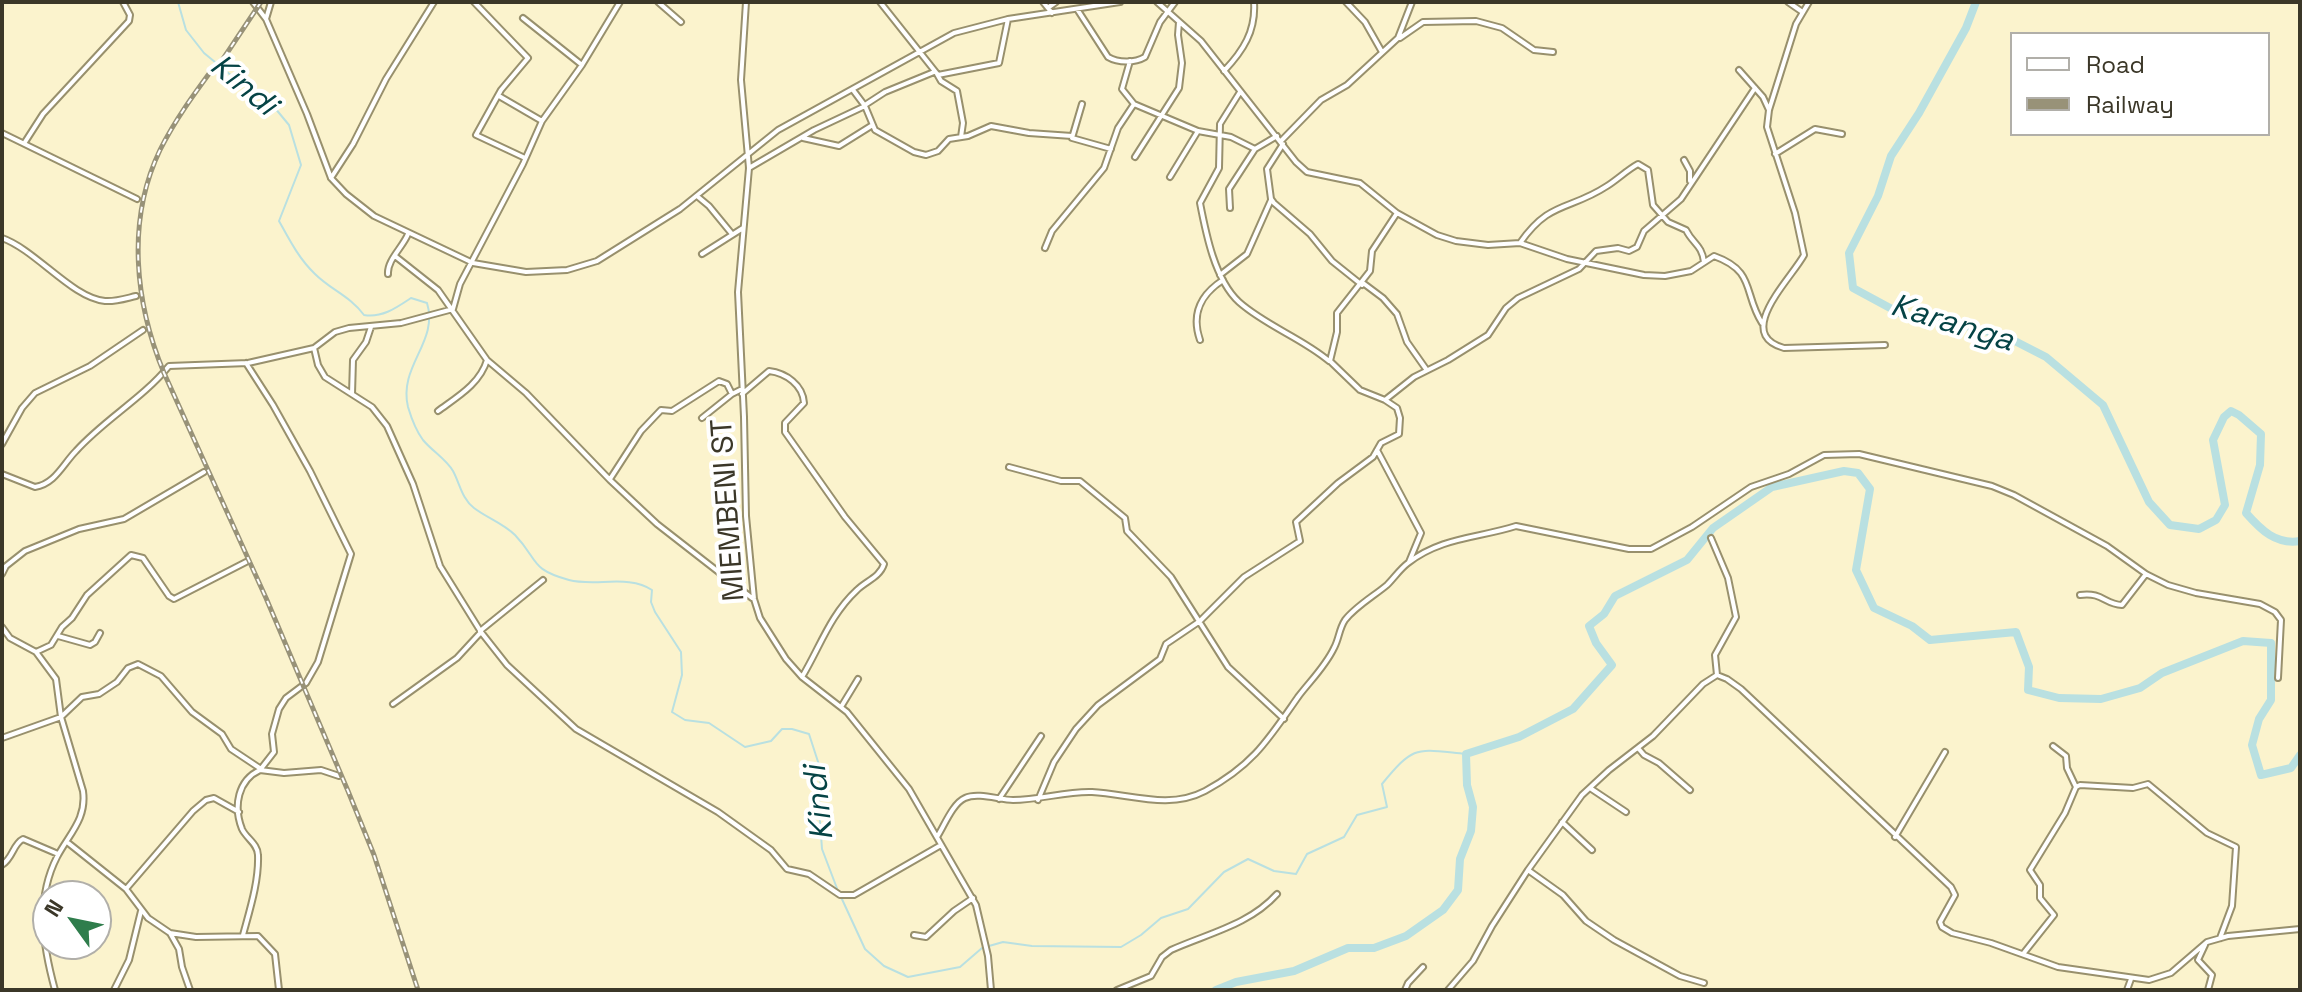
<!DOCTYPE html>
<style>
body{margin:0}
#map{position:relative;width:2302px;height:992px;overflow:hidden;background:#fbf3cd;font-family:"Space Grotesk",sans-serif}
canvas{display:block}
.frame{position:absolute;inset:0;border:4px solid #3b3728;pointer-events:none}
.legend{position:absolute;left:2010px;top:32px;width:260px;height:104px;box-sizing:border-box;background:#fff;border:2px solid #b1afa9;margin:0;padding:10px 14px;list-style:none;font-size:24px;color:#3b3728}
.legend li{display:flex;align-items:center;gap:16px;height:40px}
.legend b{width:40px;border:2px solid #b1afa9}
.north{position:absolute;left:32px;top:880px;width:80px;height:80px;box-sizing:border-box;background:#fff;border:2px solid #b1afa9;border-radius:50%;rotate:303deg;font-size:22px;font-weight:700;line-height:32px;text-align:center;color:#3b3728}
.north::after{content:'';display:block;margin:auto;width:28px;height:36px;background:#2f7d4c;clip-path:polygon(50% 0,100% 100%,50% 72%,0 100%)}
</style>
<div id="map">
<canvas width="2302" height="992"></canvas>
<div class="frame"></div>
<ul class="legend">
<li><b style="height:10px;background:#fff"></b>Road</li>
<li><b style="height:10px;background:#989278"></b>Railway</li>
</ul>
<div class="north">N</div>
</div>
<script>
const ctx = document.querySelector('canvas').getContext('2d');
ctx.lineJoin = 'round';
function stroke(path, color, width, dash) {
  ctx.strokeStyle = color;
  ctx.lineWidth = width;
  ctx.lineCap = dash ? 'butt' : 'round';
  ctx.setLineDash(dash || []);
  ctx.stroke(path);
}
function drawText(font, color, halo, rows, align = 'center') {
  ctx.font = font + ' "Space Grotesk",sans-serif';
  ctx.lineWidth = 8;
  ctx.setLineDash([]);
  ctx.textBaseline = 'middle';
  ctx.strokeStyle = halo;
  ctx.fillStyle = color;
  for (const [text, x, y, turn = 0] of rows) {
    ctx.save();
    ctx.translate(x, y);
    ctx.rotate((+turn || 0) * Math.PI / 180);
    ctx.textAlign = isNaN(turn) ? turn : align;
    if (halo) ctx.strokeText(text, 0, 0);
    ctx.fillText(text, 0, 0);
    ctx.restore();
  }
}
const stream = new Path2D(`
 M178,2l8,28 18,23 34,28 27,15 24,29 12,40 -22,56c10,18 20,38 36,53 16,16 35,22 49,41 18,3 32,-7 47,-17l16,5c12,39 -29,63 -19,104 3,10 9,25 15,33 9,11 23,19 30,31 7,13 9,28 21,37 13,10 29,15 41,27 24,25 14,34 54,45 26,7 60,-6 83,10l-1,12 4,10 26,40 1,23 -10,37 13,8 24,3 36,24 26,-6 11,-12h10l17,5 12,37 -2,37 3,41 16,42
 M841,897l24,52 19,17 24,11 52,-10 22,-19 21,-6 29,4 89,1 20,-12 20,-17 27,-9 36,-37 24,-13 26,12 22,3 11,-20 37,-17 13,-22 30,-8 -5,-23c33,-40 34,-35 84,-30`);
const river = new Path2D(`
 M1976,2l-10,26 -47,85 -28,43 -13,40 -29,57 4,35 50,27 59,10 45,12 39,20 57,48 46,97 21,23 29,4 17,-9 9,-15 -12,-65 11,-23 7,-6 8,4 22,19 -1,31 -14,48c15,17 30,32 54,28
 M1216,990l20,-8 58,-11 54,-23h26l32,-12 37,-26 15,-20 2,-31 11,-28 2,-24 -6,-22 -1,-31 53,-17 54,-28 39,-44 -16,-22 -7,-17 15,-12 11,-18 72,-36 26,-32 59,-41 72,-16 14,2 12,16 -14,81 18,38 38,18 18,14 86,-8 13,35 -1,23 31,8 42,1 39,-11 22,-15 81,-32 28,2v57l-12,19 -7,26 9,30 30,-7 9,-13`);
const street = new Path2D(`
 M253,2l13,17
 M271,2l-5,17 41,95 24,64 15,16 28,22 99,47 53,9 41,-2 30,-9 83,-52 98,-79 176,-97 54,-14 112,-17
 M474,2l54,56 -27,32 -25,45 49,23
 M658,2l23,20
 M746,2l-5,78 8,88 -11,124 6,125 2,99 8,83 6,19 26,41 16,18 45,35 62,77 67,116 12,51 3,34
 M880,2l58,73 61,-12 9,-44
 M1043,2l9,11
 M1157,2l44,39 95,121 11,10 53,11 37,30 40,22 19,6 32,4 32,-2 47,16 77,16 21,1 26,-5 23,-15c42,15 29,37 48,67
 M1346,2l19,20 17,30
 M1788,2l13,9
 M1809,2l-13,22 -27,86 -2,17 28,86 9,42c-13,24 -71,79 -20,93l101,-3
 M1049,7l7,-5
 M1077,9l31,48c10,6 27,6 37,0l15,-35 15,-20
 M523,18l59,47
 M1400,38l23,-16 53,-1 26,7 32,22 19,2
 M1130,61l-8,28 12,15 64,27 33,6 24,12 22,-13
 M1739,70l24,27 6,13
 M1224,71c19,-20 32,-40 30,-69
 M937,74l4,7 16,10 6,32 -2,14
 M853,90l12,16 10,24 39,22 12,3 12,-4 11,-12 19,-3 23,-10 38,7 43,3
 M1240,92l-20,32 -1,44 -19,35c6,31 15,77 39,99 27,24 63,36 90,59
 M499,96l43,25
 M1082,104l-10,34 39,11
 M865,105l20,-13 49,-20
 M2,133l135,66
 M803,138l36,8 32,-20
 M1281,141l40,-41 26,-15 51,-47 14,-36
 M25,142l18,-28 86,-93 1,-6 -7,-13
 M1283,144l-16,25 4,30 3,4 36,31 22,27 30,24
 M1775,154l40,-25 27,5
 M1135,157l44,-69 3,-25 -4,-28 1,-13
 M1684,160l6,11v10
 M749,168l65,-38 51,-24
 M1170,177l28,-46
 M331,178l22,-34 33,-65 48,-77
 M697,196l12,10 23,28
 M1230,208l-1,-19 26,-40
 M2,238c34,12 70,60 103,63 10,1 22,-3 31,-5
 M1520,243c30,-43 49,-32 87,-57 11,-7 20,-16 31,-22l10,6 5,35 15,17 18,8c7,14 16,15 18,32
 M1045,248l7,-17 52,-63 14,-40 16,-24
 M702,254l41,-26
 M395,256l43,34 49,70 39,33 84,87 47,44 95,74
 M388,274c-1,-14 15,-27 20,-40
 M1220,275l27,-21 24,-54
 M1363,283l20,15 14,16 10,28 19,27
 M1200,340c-9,-26 0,-45 23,-60
 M314,348l4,17 7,12 47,30 15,19 26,58 27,82 41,66 26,33 69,64 142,83 53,38 16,19 22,5 31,21h14l87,-50
 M246,363l27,42 37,66 41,83 -33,108 -12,21 -20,15 -7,11 -7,25 2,18 -14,18
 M352,394l1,-34 13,-18 5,-15
 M742,394l27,-23c17,2 34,14 35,32l-19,20v9l60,85 39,47c-4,13 -18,17 -27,26 -27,25 -37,57 -55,87
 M1385,400l29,-23 34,-17 40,-25 18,-27 12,-10 61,-29 17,-18 22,-3 11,3 8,-4 7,-16 37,-32 74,-111
 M438,411c19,-14 42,-27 49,-51
 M702,418l30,-24 10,-5
 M2,444l20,-36 13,-15 55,-27 53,-36
 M1377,450l44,83 -12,29
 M1009,467l52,14h19l45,37 2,13 44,46 57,90 56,52
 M2,474l33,13c20,-3 28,-23 41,-36 29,-32 66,-52 93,-85l79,-3 66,-15 21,-16 14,-4 52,-5 52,-14 7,-25 63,-120 19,-43 40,-56 38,-63
 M610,479l31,-48 20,-21 11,1 47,-30 8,3 5,10
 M1711,538l17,40 8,39 -21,38 2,20
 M2,574l4,-8 19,-15 54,-22 45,-10 80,-47
 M2080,595c23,-3 24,9 42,10l24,-31
 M2,627l8,11 26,14 20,27 5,38 22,74c4,28 -14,43 -26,66 -22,43 -14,89 -2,133
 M480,631l63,-51
 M58,636l32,9 5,-3 5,-9
 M36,652l15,-7 11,-18 10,-9 15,-23 44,-40 12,3 26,38 5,3 72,-37
 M393,704l64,-46 24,-26
 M841,707l17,-28
 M2,738l59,-21 21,-20 17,-3 18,-12 11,-14 10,-4 23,12 31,36 30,22 9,15 30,20
 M1638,748l6,7 15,8 31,27
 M2076,787l4,-2 53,3 15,-4 59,49 29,14 -4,59 -12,32
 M1590,788l36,24
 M999,799l42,-63
 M1038,800l16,-38 22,-33 22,-24 62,-46 6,-15 34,-23 44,-44 56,-36 -4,-19 42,-39 35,-26 8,-14 18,-9 1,-16 -3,-10 -12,-8 -25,-10 -30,-29 7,-29v-19l33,-42 2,-20 25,-38
 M1562,822l30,28
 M937,837c7,-11 16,-34 28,-39 13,-6 35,2 48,2 27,0 53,-9 79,-8 38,2 77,18 113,-1 48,-26 63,-51 93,-94 12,-16 27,-30 36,-49 5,-9 5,-19 11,-28 11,-14 29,-24 42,-35 7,-7 13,-16 21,-22 33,-26 71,-25 108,-37l113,23h22l41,-22 59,-40 38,-13 35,-19 35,-1 133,32 22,9 93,51 39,28 22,11 28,8 64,11 15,8 6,8 -3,58
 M1895,837l50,-85
 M67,842l59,47 22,29 22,15 9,16 3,18 8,23
 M2,865c11,-7 11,-21 21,-26l35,15
 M1528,870l35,25 23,26 28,19 66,36 24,7
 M126,889l67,-78 13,-11 8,-2 25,14
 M170,933l26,4 62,-1 17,18 4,36
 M243,935c7,-26 16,-54 15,-80 0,-11 -12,-17 -16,-26 -9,-23 -4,-49 18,-59l24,3 37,-3 18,6
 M914,935l12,2 28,-26 19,-13
 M2205,945l-7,15 14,15 -4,15
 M2023,954l31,-39 -14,-17v-13l-10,-15 35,-57 11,-26 -9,-19 -1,-12 -13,-10
 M114,990l15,-30 12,-49
 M1117,990l34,-14 11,-19 9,-7c38,-17 78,-25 106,-56
 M1405,990l3,-7 15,-16
 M1448,990l25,-29 19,-35 36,-56 54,-75 27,-25 44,-34 50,-52 14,-9 10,4 14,10 210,198 4,8 -15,27 2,5 10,6 39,10 67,24 91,13 22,-7 36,-31 21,-6 72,-7
 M2127,990l4,-11`);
const rail = new Path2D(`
 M261,2l-42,63 -5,2c-20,27 -39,53 -54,83 -34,71 -25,153 4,223l102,225 82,193 26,64 44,135`);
const streetNames = [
 ["MIEMBENI ST",729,510,-94]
];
const waterNames = [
 ["Kindi",243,86,40],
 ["Karanga",1952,324,17],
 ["Kindi",820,803,-96]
];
stroke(stream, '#b9e0e1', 2);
stroke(river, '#b9e0e1', 8);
stroke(street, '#98906d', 8);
stroke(street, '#fff', 4);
stroke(rail, '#989278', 5);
stroke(rail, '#fff', 2, [6]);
drawText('30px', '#3b3728', '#fff', streetNames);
drawText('italic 32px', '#054345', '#fff', waterNames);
</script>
